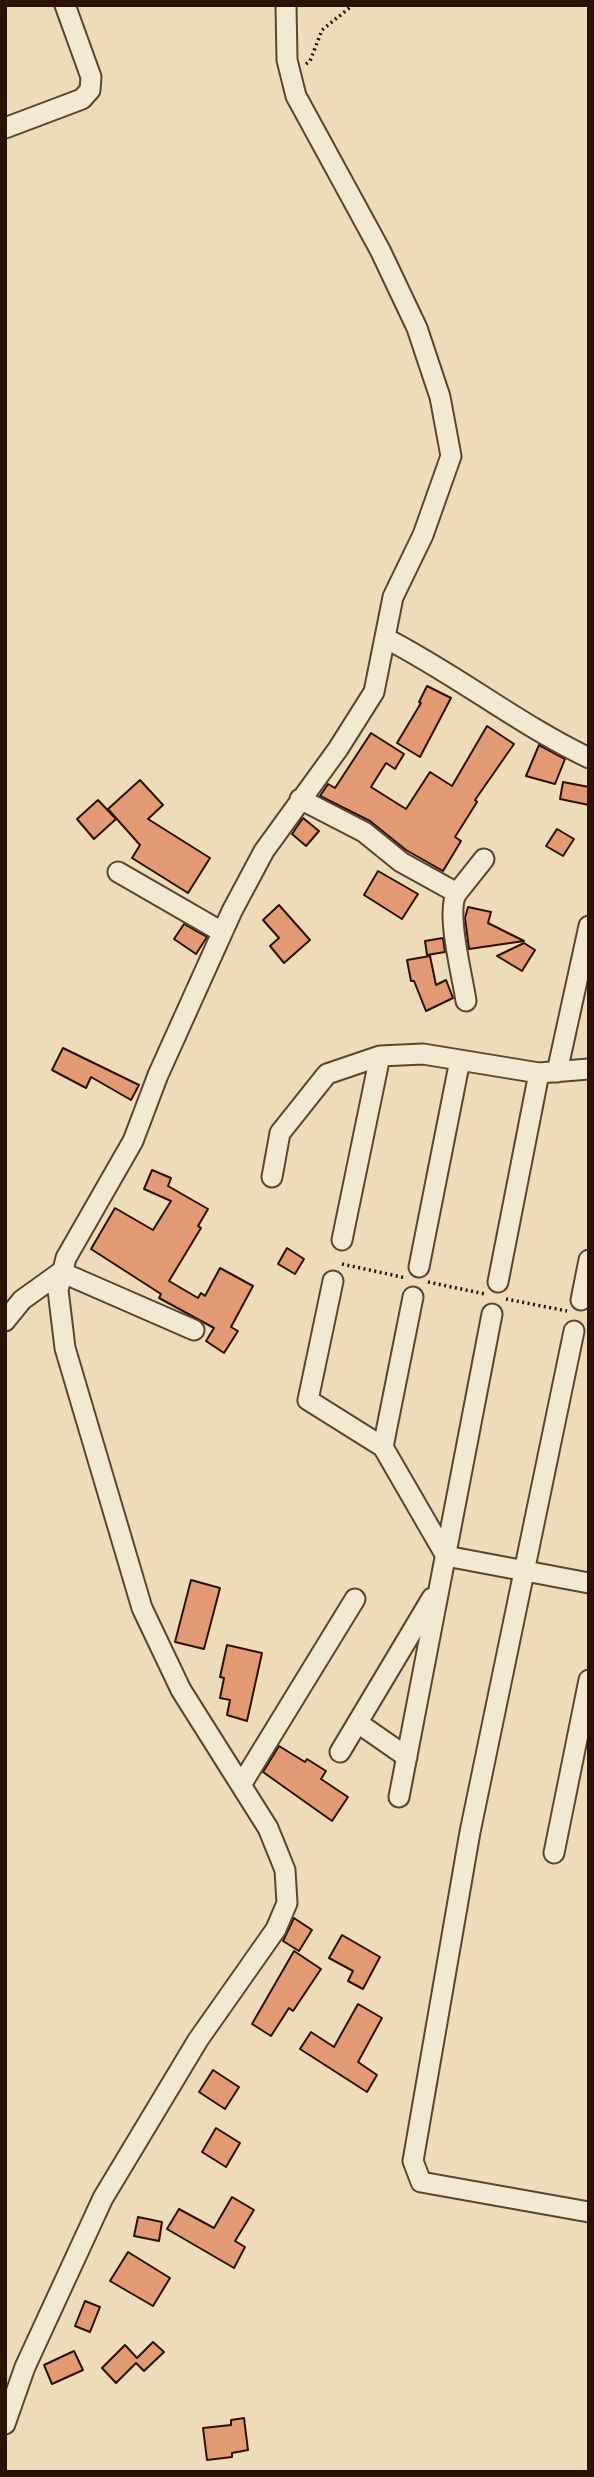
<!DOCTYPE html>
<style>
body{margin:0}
#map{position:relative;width:594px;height:2477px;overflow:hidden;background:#eddbb9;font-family:Alegreya,serif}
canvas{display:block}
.frame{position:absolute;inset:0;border:7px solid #2b1204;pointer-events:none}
</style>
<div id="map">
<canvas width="594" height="2477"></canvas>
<div class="frame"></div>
</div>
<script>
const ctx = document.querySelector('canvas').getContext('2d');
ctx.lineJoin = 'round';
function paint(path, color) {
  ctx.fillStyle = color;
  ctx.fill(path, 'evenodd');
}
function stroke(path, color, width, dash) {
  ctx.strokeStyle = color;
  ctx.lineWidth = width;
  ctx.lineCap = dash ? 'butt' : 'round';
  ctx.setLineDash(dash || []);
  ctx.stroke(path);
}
const building = new Path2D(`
 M427,686l24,12 -31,59 -23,-14 24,-40 -2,-1z
 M487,726l27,18 -39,56 2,2 -22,35 6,4 -18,30 -37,-21 -36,-29 -50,-25 8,-12 7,4 36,-55 33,21 -9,15 -9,-6 -15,24 35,22 24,-37 22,14z
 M539,745l26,14 -10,25 -29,-8z
 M140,780l23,25 -15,14 62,39 -22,35 -56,-35 8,-13 -32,-36z
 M563,782l26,5v18l-29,-6z
 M98,800l18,19 -22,20 -17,-20z
 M303,818l16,13 -13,15 -14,-12z
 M557,829l17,10 -11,17 -17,-10z
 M378,871l40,23 -16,25 -38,-24z
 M279,905l31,35 -26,23 -14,-17 9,-8 -16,-18z
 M468,907l23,5 -3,11 36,18 -55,8 -4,-31z
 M184,924l23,13 -11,17 -22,-15z
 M443,938l2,14 -18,3 -2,-14z
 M524,943l11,7 -13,21 -25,-15z
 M430,956l6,29 10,-5 7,18 -27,13 -12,-30h-3l-4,-21z
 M63,1048l76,37 -8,15 -40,-23 -5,11 -34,-18z
 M152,1170l19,8 -3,8 40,23 -10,17 3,2 -32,53 29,17 3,-5 4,3 15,-28 33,18 -22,41 7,4 -14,22 -18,-12 8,-13 -55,-30 2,-4 -70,-45 24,-41 38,22 18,-29 -27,-12z
 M287,1248l17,11 -9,15 -17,-10z
 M191,1580l29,8 -16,61 -29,-7z
 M227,1645l35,8 -15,68 -20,-6 3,-15 -10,-2 4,-20 -4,-1z
 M279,1746l26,16 2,-3 19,12 -5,8 27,18 -16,24 -69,-49z
 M294,1918l18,12 -13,21 -16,-10z
 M342,1935l38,22 -17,32 -15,-8 5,-10 -24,-13z
 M294,1951l27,18 -28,42 -4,-3 -18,28 -19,-12z
 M358,2004l24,14 -24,44 19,13 -10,17 -67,-43 11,-17 23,15z
 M213,2070l26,17 -14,22 -26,-17z
 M216,2128l24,15 -14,24 -24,-15z
 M232,2197l22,13 -19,31 10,6 -11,21 -67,-39 12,-20 35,19z
 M138,2217l24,5 -3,19 -25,-5z
 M128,2252l42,26 -17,28 -43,-25z
 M85,2301l15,6 -10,25 -15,-6z
 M153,2342l11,10 -20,19 -8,-8 -20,20 -14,-15 23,-23 12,13z
 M74,2351l9,19 -31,14 -8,-19z
 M244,2418l4,32 -16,3v4l-25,3 -4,-32 28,-3v-5z`);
const path = new Path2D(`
 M306,64l4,-3 12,-31 31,-25
 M342,1264l64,14
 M428,1282l57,12
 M506,1299l61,12`);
const minor = new Path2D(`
 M5,128l77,-29 8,-9 1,-13 -26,-72
 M387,639c70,36 131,85 202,119
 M300,799l64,33 37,30 56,31 27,-34
 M118,872l104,60
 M457,893c-12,18 6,85 9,108
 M557,1072l32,-146
 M272,1177l8,-44 47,-59 53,-18 43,-2 116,19 50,-4
 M342,1240l38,-184
 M419,1267l41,-207
 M333,1281l-25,119 75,47 63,109 143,27
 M498,1282l41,-209
 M581,1300l8,-40
 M5,1321l17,-21 39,-28 133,58
 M574,1331l-104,501 -57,329 8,21 168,30
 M383,1447l30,-150
 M358,1723l49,34
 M340,1752l92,-154
 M241,1785l114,-186
 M399,1797l93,-483
 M554,1853l35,-173
 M5,2424l20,-57 78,-169 95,-158 78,-111 11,-26 -2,-33 -17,-42 -87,-138 -39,-82 -77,-260 -7,-58 8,-32 67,-117 25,-66 74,-164 32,-60 74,-102 36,-57 19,-95 30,-62 28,-79 -11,-59 -23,-69 -37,-78 -84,-154 -9,-36 -1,-55`);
paint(building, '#e19a74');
stroke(building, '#2b1204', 2);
stroke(minor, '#5c4431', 23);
stroke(path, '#2b1204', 3.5, [2, 3.5]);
stroke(minor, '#f3e8d2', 19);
</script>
